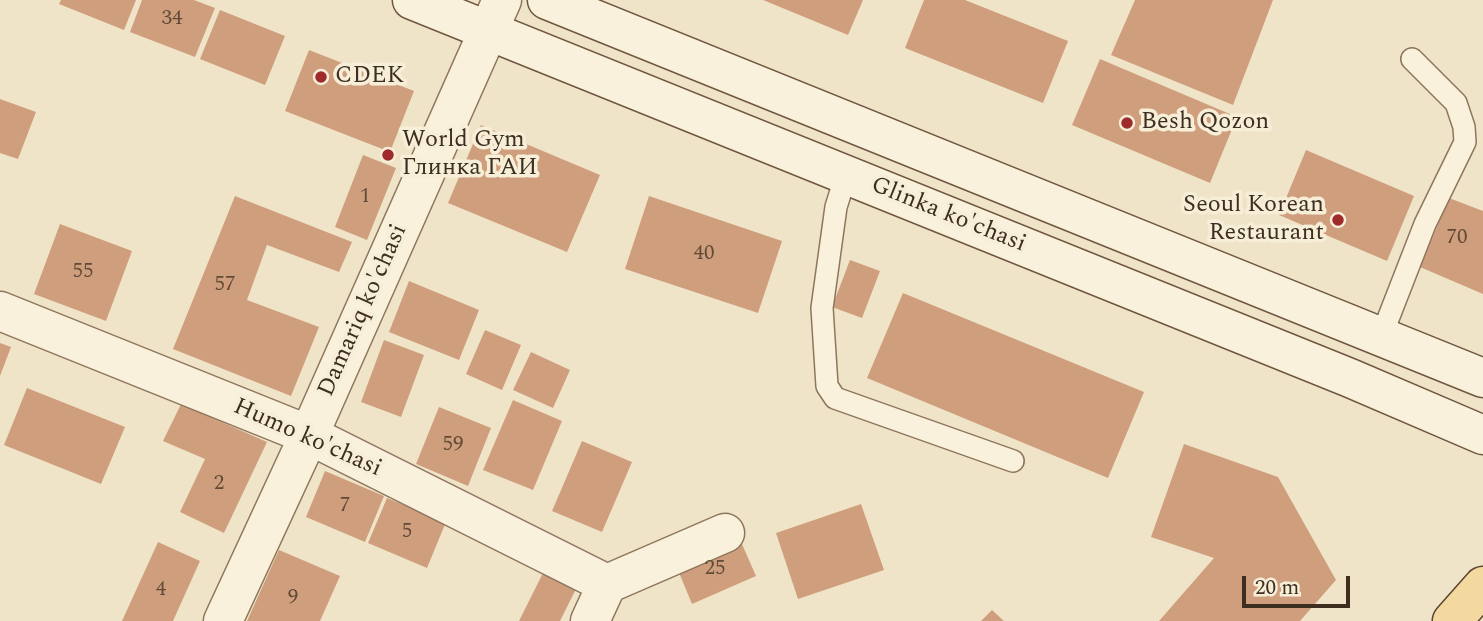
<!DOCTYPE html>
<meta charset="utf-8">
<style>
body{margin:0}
#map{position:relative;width:1483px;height:621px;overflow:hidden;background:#f0e4c8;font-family:Spectral,serif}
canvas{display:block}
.scale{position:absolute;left:1242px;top:576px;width:108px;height:32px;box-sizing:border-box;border:4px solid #3d2e20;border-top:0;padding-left:9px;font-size:21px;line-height:24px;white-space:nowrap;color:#3d2e20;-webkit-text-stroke:5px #f7eed8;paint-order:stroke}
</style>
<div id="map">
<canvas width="1483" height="621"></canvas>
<div class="scale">20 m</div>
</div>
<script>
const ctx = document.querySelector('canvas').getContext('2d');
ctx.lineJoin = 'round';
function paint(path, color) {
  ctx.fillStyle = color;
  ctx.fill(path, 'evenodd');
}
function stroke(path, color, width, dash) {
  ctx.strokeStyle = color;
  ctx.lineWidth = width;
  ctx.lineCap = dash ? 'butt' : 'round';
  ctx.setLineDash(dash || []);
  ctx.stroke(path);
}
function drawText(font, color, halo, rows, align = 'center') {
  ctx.font = font + ' Spectral,serif';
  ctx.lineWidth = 7;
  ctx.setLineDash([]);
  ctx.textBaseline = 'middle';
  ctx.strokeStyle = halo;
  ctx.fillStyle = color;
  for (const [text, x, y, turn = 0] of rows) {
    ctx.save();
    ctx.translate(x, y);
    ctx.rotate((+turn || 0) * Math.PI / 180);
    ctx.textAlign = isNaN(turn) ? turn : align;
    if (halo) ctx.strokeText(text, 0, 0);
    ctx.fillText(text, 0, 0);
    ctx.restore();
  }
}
const building = new Path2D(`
 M61,0h75l-12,30 -65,-26z
 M142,0h52l21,8 -20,49 -65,-25z
 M763,0h100l-15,35z
 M924,0h41l103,41 -25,62 -138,-55z
 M1135,0h138l-40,105 -122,-50z
 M220,10l65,26 -20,49 -65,-26z
 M309,50l105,41 -24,61 -105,-41z
 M1100,59l137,58 -27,66 -138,-58z
 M0,99l36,13 -18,47 -18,-6z
 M481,125l119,50 -33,77 -119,-49z
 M1306,150l108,46 -27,65 -108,-46z
 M363,155l33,13 -29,72 -32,-13z
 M235,196l117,46 -13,30 -72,-27 -20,55 72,27 -28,69 -118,-47z
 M649,196l133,45 -24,72 -133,-44z
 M1449,198l34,13v83l-63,-27z
 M60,224l72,27 -26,70 -72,-27z
 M850,260l30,11 -18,47 -30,-11z
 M409,281l70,29 -20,50 -70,-28z
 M903,293l241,99 -36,86 -241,-100z
 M485,330l36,15 -19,45 -36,-16z
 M384,340l40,15 -23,62 -40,-15z
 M0,343l11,4 -11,29z
 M531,352l39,18 -17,38 -40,-18z
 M27,388l98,39 -24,57 -97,-39z
 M513,400l49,21 -29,69 -50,-20z
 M181,404l86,38 -43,91 -44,-21 25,-53 -42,-18z
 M439,407l52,21 -23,58 -52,-22z
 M582,441l50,21 -30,70 -50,-21z
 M1184,444l94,33 58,103 -36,41h-141l55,-63 -63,-21z
 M325,471l59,25 -19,46 -59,-25z
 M387,498l59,24 -19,46 -59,-25z
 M861,504l23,66 -86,29 -22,-66z
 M738,535l18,41 -64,28 -17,-41z
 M158,542l42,19 -27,60h-51z
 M279,550l61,26 -20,45h-73z
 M543,573l33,16 -16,32h-41z
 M992,610l12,11h-23z`);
const service = new Path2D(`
 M846,175l-10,32 -14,101 5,78 8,12 178,63
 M1381,337l44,-113 40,-82 -1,-15 -8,-24 -44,-44`);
const minor = new Path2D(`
 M0,311l309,124 298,149
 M223,621l86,-186 193,-435
 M590,621l17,-37 118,-51`);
const secondary = new Path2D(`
 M412,0l938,378 133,57
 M547,0l936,378`);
const primary = new Path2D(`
 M1452,621l31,-35`);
const markers = [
 [321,77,7,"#9e2a2b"],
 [1127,123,7,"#9e2a2b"],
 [388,155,7,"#9e2a2b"],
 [1338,220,7,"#9e2a2b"]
];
const numberNames = [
 ["34",172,20],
 ["1",365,198],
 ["70",1457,239],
 ["40",704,255],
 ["55",83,273],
 ["57",225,286],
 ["59",453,446],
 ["2",219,485],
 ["7",345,507],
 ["5",407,533],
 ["25",715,570],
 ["4",161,591],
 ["9",293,599]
];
const poiNames = [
 ["CDEK",335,77],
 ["Besh Qozon",1141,123],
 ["World Gym",402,141],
 ["Глинка ГАИ",402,169],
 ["Seoul Korean",1324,206,"right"],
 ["Restaurant",1324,234,"right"]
];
const streetNames = [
 ["Glinka ko'chasi",948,216,22],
 ["Damariq ko'chasi",364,311,-66],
 ["Humo ko'chasi",307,439,24]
];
paint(building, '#cf9f7d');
stroke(service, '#8d765c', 24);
stroke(minor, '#8d765c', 41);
stroke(secondary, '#6f573f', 41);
stroke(primary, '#5b4430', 41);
stroke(service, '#faf1dc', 21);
stroke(minor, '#faf1dc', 38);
stroke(secondary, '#faf1dc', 38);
stroke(primary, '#f3d9a0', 38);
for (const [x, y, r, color] of markers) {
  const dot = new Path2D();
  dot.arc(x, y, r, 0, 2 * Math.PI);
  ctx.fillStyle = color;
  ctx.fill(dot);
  stroke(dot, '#f7eed8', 2.5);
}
drawText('21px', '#624a37', null, numberNames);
drawText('24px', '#3d2e20', '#f7eed8', poiNames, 'left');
drawText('24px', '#3d2e20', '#f7eed8', streetNames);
</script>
